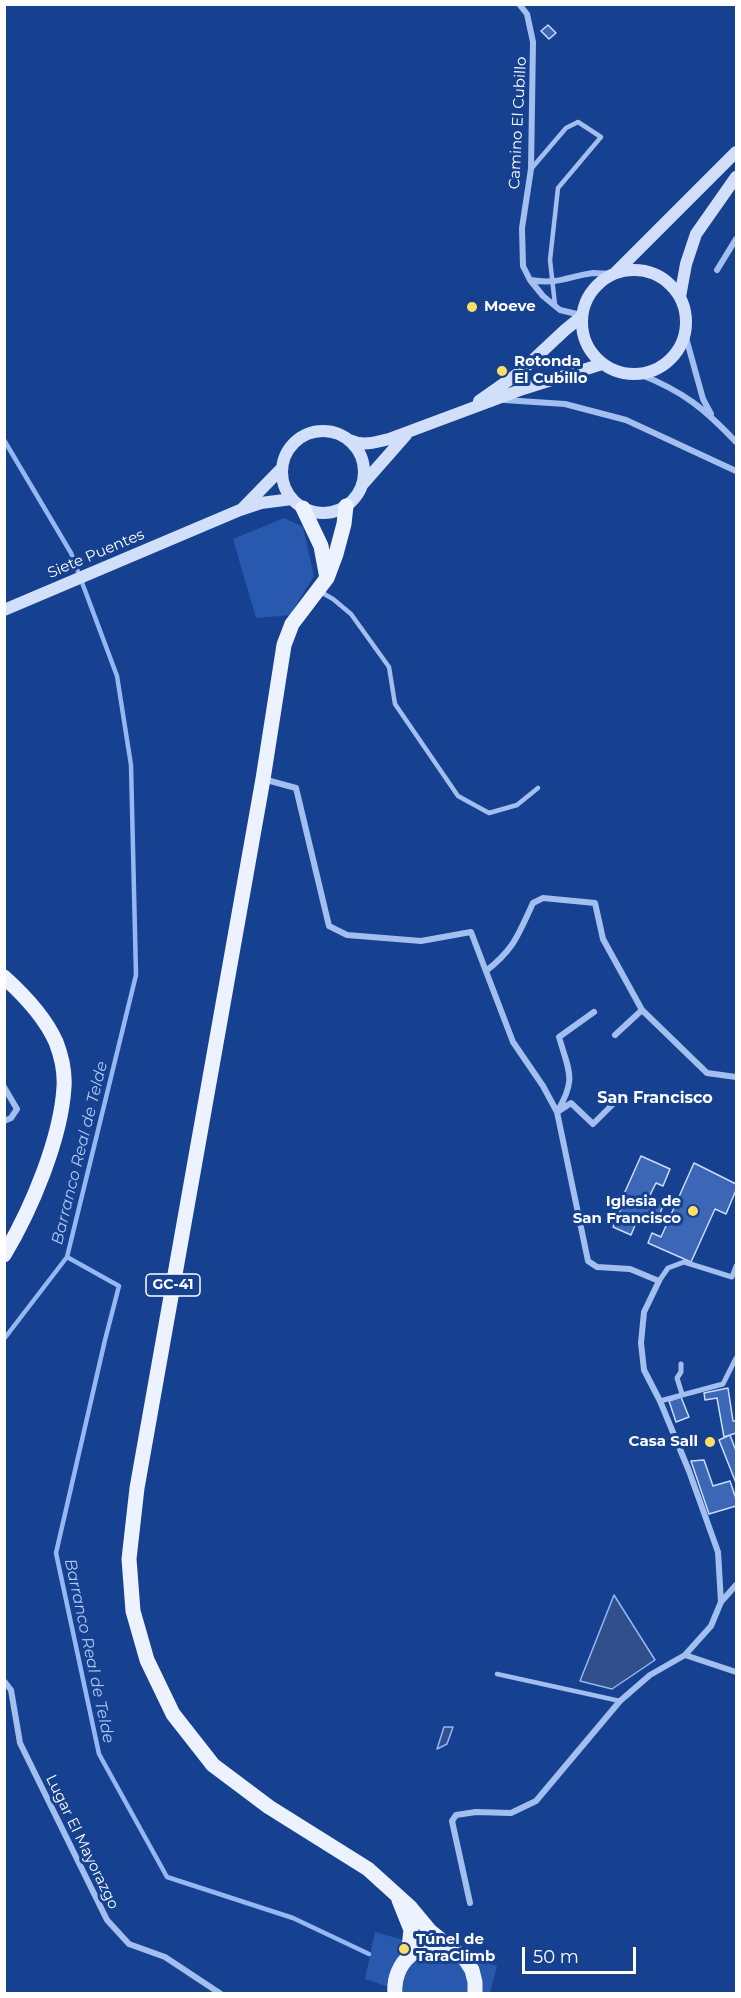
<!DOCTYPE html>
<meta charset="utf-8">
<style>
body{margin:0}
#map{position:relative;width:741px;height:1998px;overflow:hidden;background:#164190;font-family:Montserrat,sans-serif}
canvas{display:block}
.frame{position:absolute;inset:0;border:6px solid #fff;pointer-events:none}
.scale{position:absolute;left:522px;top:1947px;width:114px;height:27px;box-sizing:border-box;border:3px solid #fff;border-top:0;padding-left:8px;font-size:18px;line-height:21px;white-space:nowrap;color:#fff;-webkit-text-stroke:4px #164190;paint-order:stroke}
</style>
<div id="map">
<canvas width="741" height="1998"></canvas>
<div class="frame"></div>
<div class="scale">50 m</div>
</div>
<script>
const ctx = document.querySelector('canvas').getContext('2d');
ctx.lineJoin = 'round';
function paint(path, color) {
  ctx.fillStyle = color;
  ctx.fill(path, 'evenodd');
}
function stroke(path, color, width, dash) {
  ctx.strokeStyle = color;
  ctx.lineWidth = width;
  ctx.lineCap = dash ? 'butt' : 'round';
  ctx.setLineDash(dash || []);
  ctx.stroke(path);
}
function drawText(font, color, halo, rows, align = 'center') {
  ctx.font = font + ' Montserrat,sans-serif';
  ctx.lineWidth = 6;
  ctx.setLineDash([]);
  ctx.textBaseline = 'middle';
  ctx.strokeStyle = halo;
  ctx.fillStyle = color;
  for (const [text, x, y, turn = 0] of rows) {
    ctx.save();
    ctx.translate(x, y);
    ctx.rotate((+turn || 0) * Math.PI / 180);
    ctx.textAlign = isNaN(turn) ? turn : align;
    if (halo) ctx.strokeText(text, 0, 0);
    ctx.fillText(text, 0, 0);
    ctx.restore();
  }
}
const green = new Path2D(`
 M284,518l19,9 11,49 -24,39 -34,3 -23,-79z
 M375,1932l122,34 -7,27h-84l-41,-14z`);
const water = new Path2D(`
 M614,1595l41,65 -43,29 -32,-8z
 M444,1727h9l-6,17 -10,5z`);
const stream = new Path2D(`
 M4,440l67,113 46,123 14,89 5,210 -69,282 -63,82
 M67,1257l52,29 -14,54 -49,213 43,201 68,123 126,41 76,36`);
const building = new Path2D(`
 M548,25l8,8 -7,6 -8,-8z
 M641,1156l29,13 -7,17 -7,-3 -8,16 15,7 -8,19 -17,-7 -7,17 -18,-8 14,-31 -3,-2z
 M694,1163l42,21v6l-10,24 -11,-5 -24,53 -43,-19 4,-10 9,4z
 M728,1388l5,33h3v12l-12,4 -7,-39 -12,2 -1,-7z
 M681,1397l8,20 -13,5 -7,-21z
 M730,1435l6,16v32l-17,-43z
 M704,1460l9,26 17,-5 6,18v7l-27,8 -18,-53z`);
const service = new Path2D(`
 M531,169l35,-41 12,-6 23,15 -43,51 -8,72 5,45
 M319,591l14,8 18,15 38,53 6,37 63,92 31,17 28,-8 21,-17
 M497,1674l123,27`);
const pedestrian = new Path2D(`
 M659,1281l9,-13 16,-6 48,15 4,-11
 M681,1364v8l-4,6 5,16
 M660,1401l63,-17 13,-26`);
const minor = new Path2D(`
 M519,4l8,10 6,28 -2,127 -9,59 1,38 7,14 13,16 17,14 21,5
 M717,270l19,-31
 M531,280c27,5 38,-4 62,-7 6,0 13,1 19,1
 M685,334l18,65 8,15
 M639,374c44,17 66,35 97,68
 M504,400l61,4 61,16 110,51
 M263,779l33,9 33,138 18,9 74,6 50,-9 42,110 30,44 14,26 31,149 9,6 33,2 29,12 -15,31 -3,31 3,27 16,31 29,70 29,81 3,50
 M486,971c29,-23 32,-36 47,-68l10,-5 52,5 8,36 39,71 65,63 29,4
 M615,1035l27,-25
 M4,1087l13,22 -6,9 -7,3
 M559,1111l12,-8 22,21 20,-20
 M557,1112c20,-33 12,-40 2,-75l35,-25
 M685,1655l51,17
 M4,1681l7,9 9,53 87,177 22,24 36,13 56,37
 M470,1903l-18,-82 4,-6 20,-3 35,1 25,-12 84,-100 30,-26 35,-20 26,-29 10,-24 15,-17`);
const secondary = new Path2D(`
 M582 322a52 52 0 1 1 104 0a52 52 0 1 1-104 0Z
 M616,272l120,-120
 M680,297l6,-33 10,-30 40,-57
 M479,401l40,-28 46,-43 16,-13
 M282 472a41 41 0 1 1 82 0a41 41 0 1 1-82 0Z
 M349,440c13,6 25,3 40,-1l134,-50 79,-25
 M362,485l44,-50
 M243,508l39,-40
 M4,610l236,-100 21,-7 31,-4`);
const primary = new Path2D(`
 M346,506l-2,18 -8,30 -9,24 -35,46 -8,21 -21,134 -126,709 -8,71 4,52 14,49 26,54 40,51 56,42 99,62 42,38 20,24 35,28 7,11 3,12v12
 M303,508l18,38 6,32
 M4,977c20,18 41,40 52,65 5,13 9,31 8,45 -3,52 -33,123 -60,168
 M399,1900l12,30 -3,26
 M395,1994c-3,-30 24,-57 55,-45`);
const markers = [
 [472,307,6,"#ffdf62"],
 [502,371,6,"#ffdf62"],
 [693,1211,6,"#ffdf62"],
 [710,1442,6,"#ffdf62"],
 [404,1949,6,"#ffdf62"]
];
const shields = [
 [173,1285,54]
];
const shieldNames = [
 ["GC-41",173,1285]
];
const streetNames = [
 ["Camino El Cubillo",518,123,-87],
 ["Siete Puentes",96,554,-23],
 ["Lugar El Mayorazgo",82,1842,64]
];
const poiNames = [
 ["Moeve",484,307],
 ["Rotonda",514,362],
 ["El Cubillo",514,379],
 ["Iglesia de",681,1202,"right"],
 ["San Francisco",681,1219,"right"],
 ["Casa Sall",698,1442,"right"],
 ["Túnel de",416,1940],
 ["TaraClimb",416,1957]
];
const neighbourhoodNames = [
 ["San Francisco",655,1098]
];
const waterNames = [
 ["Barranco Real de Telde",80,1153,-76],
 ["Barranco Real de Telde",89,1651,78]
];
paint(green, '#2959ae');
paint(water, '#31508b');
stroke(water, '#95b8f3', 1.5);
stroke(stream, '#95b8f3', 4.5);
paint(building, '#3b67b6');
stroke(building, '#cadcfb', 1.5);
stroke(service, '#a3bff0', 4.5);
stroke(pedestrian, '#a3bff0', 5);
stroke(minor, '#a3bff0', 6);
stroke(secondary, '#d1dffb', 12);
stroke(primary, '#ecf2ff', 15);
for (const [x, y, r, color] of markers) {
  const dot = new Path2D();
  dot.arc(x, y, r, 0, 2 * Math.PI);
  ctx.fillStyle = color;
  ctx.fill(dot);
  stroke(dot, '#164190', 2);
}
for (const [x, y, w] of shields) {
  const box = new Path2D();
  box.roundRect(x - w / 2, y - 11, w, 22, 4.5);
  ctx.fillStyle = '#164190';
  ctx.fill(box);
  stroke(box, '#fff', 1.5);
}
drawText('bold 14px', '#fff', null, shieldNames);
drawText('15px', '#fff', '#164190', streetNames);
drawText('bold 15px', '#fff', '#164190', poiNames, 'left');
drawText('bold 16px', '#fff', '#164190', neighbourhoodNames);
drawText('italic 16px', '#afcaf7', '#164190', waterNames);
</script>
